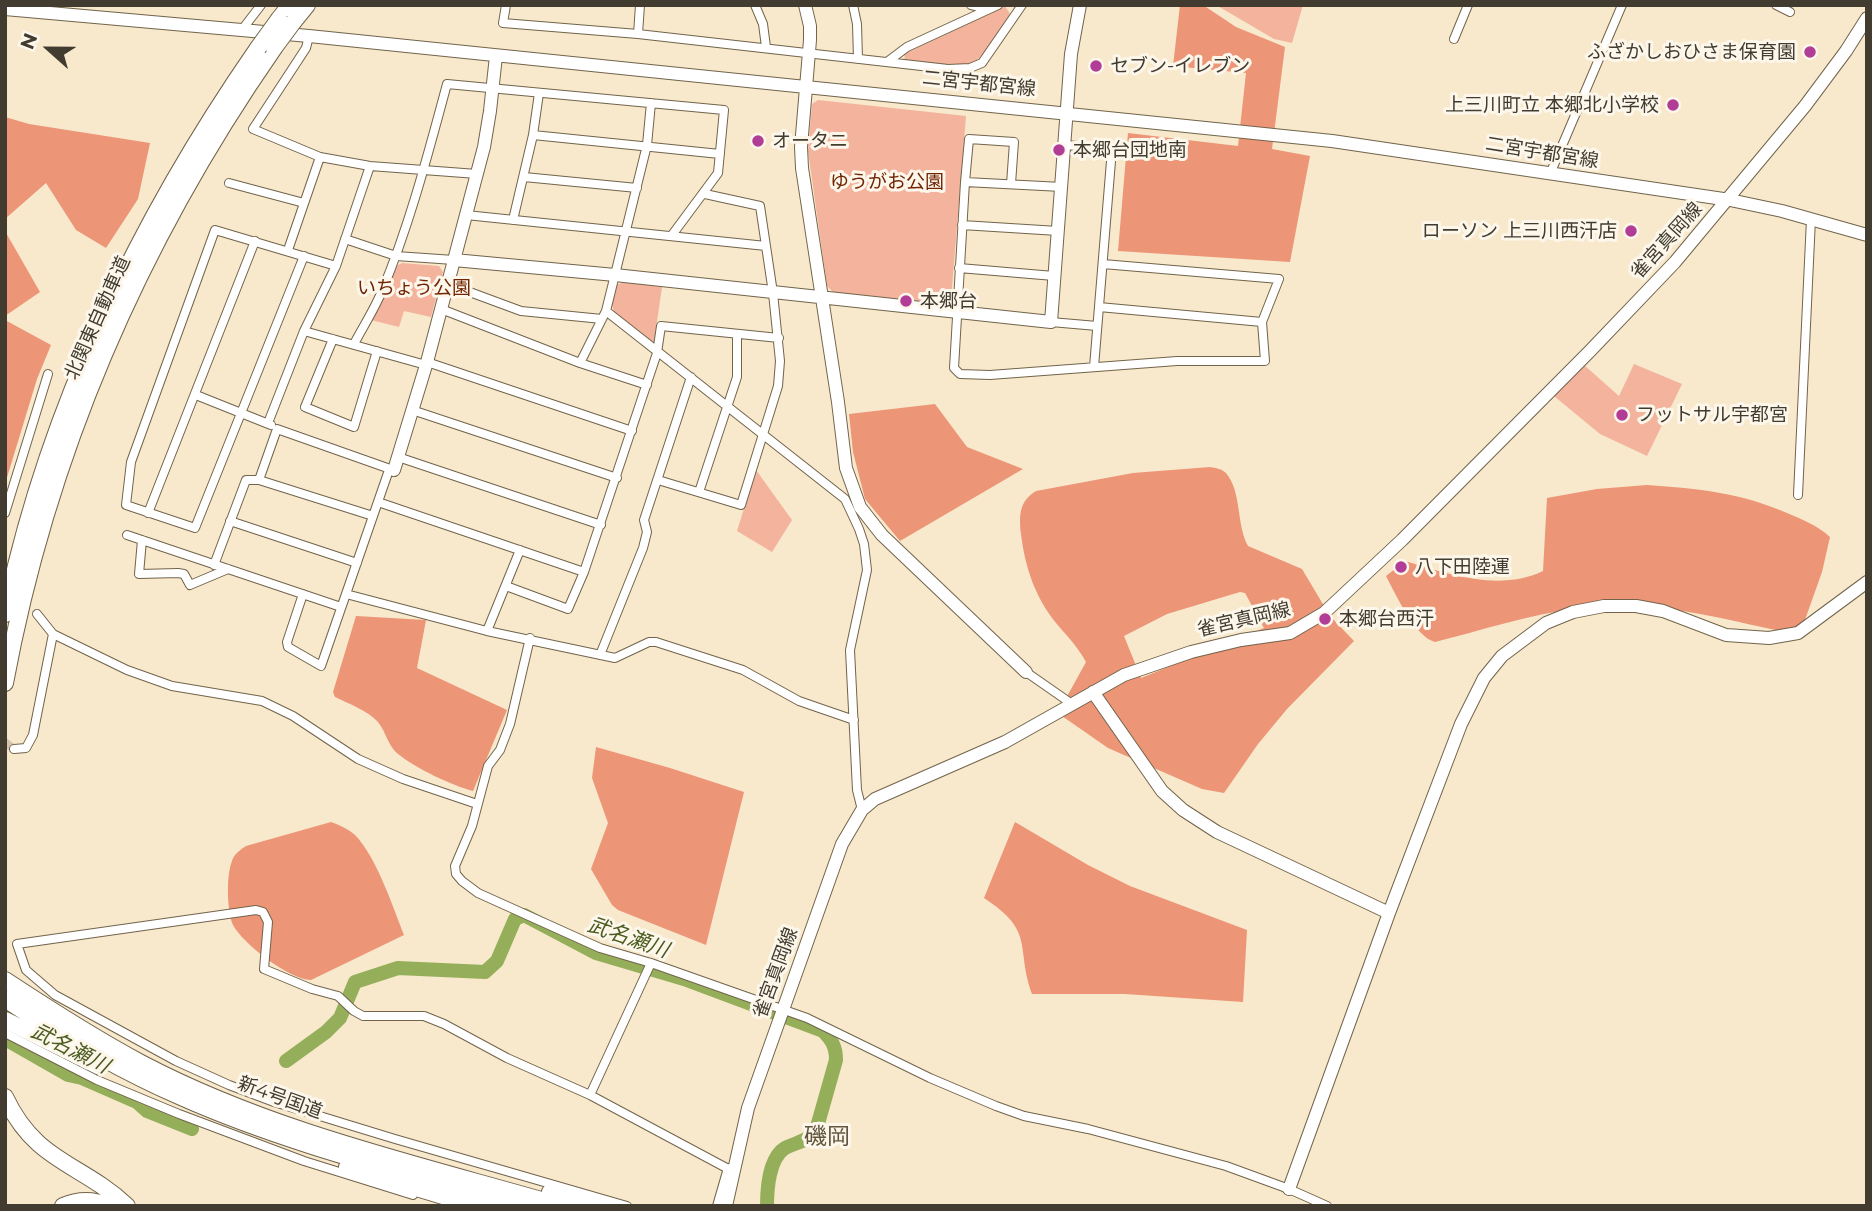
<!DOCTYPE html>
<meta charset="utf-8">
<style>
body{margin:0}
#map{position:relative;width:1872px;height:1211px;overflow:hidden;background:#f8e8cc;font-family:Montserrat,sans-serif}
canvas{display:block}
.frame{position:absolute;inset:0;border:7px solid #413b30;pointer-events:none}
.north{position:absolute;left:14px;top:14px;width:70px;height:70px;-webkit-text-stroke:5px #fdf7eb;paint-order:stroke;rotate:291deg;font-size:19px;font-weight:700;line-height:28px;text-align:center;color:#413b30}
.north::after{content:'';display:block;margin:auto;width:24px;height:32px;background:#413b30;clip-path:polygon(50% 0,100% 100%,50% 72%,0 100%)}
</style>
<div id="map">
<canvas width="1872" height="1211"></canvas>
<div class="frame"></div>
<div class="north">N</div>
</div>
<script>
const ctx = document.querySelector('canvas').getContext('2d');
ctx.lineJoin = 'round';
function paint(path, color) {
  ctx.fillStyle = color;
  ctx.fill(path, 'evenodd');
}
function stroke(path, color, width, dash) {
  ctx.strokeStyle = color;
  ctx.lineWidth = width;
  ctx.lineCap = dash ? 'butt' : 'round';
  ctx.setLineDash(dash || []);
  ctx.stroke(path);
}
function drawText(font, color, halo, rows, align = 'center') {
  ctx.font = font + ' Montserrat,"Noto Sans JP",sans-serif';
  ctx.lineWidth = 6;
  ctx.setLineDash([]);
  ctx.textBaseline = 'middle';
  ctx.strokeStyle = halo;
  ctx.fillStyle = color;
  for (const [text, x, y, turn = 0] of rows) {
    ctx.save();
    ctx.translate(x, y);
    ctx.rotate((+turn || 0) * Math.PI / 180);
    ctx.textAlign = isNaN(turn) ? turn : align;
    if (halo) ctx.strokeText(text, 0, 0);
    ctx.fillText(text, 0, 0);
    ctx.restore();
  }
}
const green = new Path2D(`
 M1216,5h87l-11,38 -18,-4z
 M1005,6l5,8c-9,13 -24,41 -37,49 -14,7 -52,-1 -68,-3l-1,-6z
 M818,100l148,16 -15,184 -6,4 -112,-12 -6,-6 -19,-135 4,-47z
 M402,263l37,3 4,6 -12,45 -27,-6 -5,16 -28,-7 25,-54z
 M623,282l39,5 -8,55 -3,2 -36,-29 -3,-10 5,-20z
 M1634,364l48,20 -35,72 -47,-22 -46,-38 30,-31 35,31z
 M756,470l36,50 -20,32 -35,-21z`);
const forest = new Path2D(`
 M1180,5h23l33,22 49,20 -13,102 38,7 -20,106 -172,-11 10,-118 110,13 8,-73 -73,-7z
 M5,117l24,7 121,19 -12,56 -32,49 -30,-18 -30,-47 -41,36z
 M5,231l35,61 -35,24z
 M5,320l46,25 -14,34 -32,105z
 M935,404l32,43 56,22 -123,72 -35,-42 -12,-47 -4,-38z
 M1210,467c6,1 12,2 16,6 16,19 10,51 22,73l54,23 28,47 24,25 -67,68 -29,35 -34,49 -22,-4 -94,-41 -46,-32 -3,-5 27,-49c-8,-15 -19,-26 -30,-39 -21,-26 -31,-56 -35,-89 -2,-18 -2,-33 15,-43l97,-18zM1240,592l5,1 19,35 -123,50 -17,-42 43,-22z
 M1647,485c53,4 91,7 140,28 16,7 30,12 43,24l-8,35 -21,59 -10,2c-61,-12 -121,-30 -184,-27 -59,2 -116,22 -172,36 -20,-5 -40,-49 -49,-66l19,-15c42,13 95,31 138,10l4,-73 50,-9z
 M356,616l70,4 -9,48 90,42 -34,81c-22,-6 -56,-22 -75,-37 -10,-8 -12,-22 -20,-32 -11,-12 -29,-18 -43,-25l-2,-5z
 M596,747l74,21 74,24 -38,153 -88,-35 -6,-5 -21,-36 17,-46 -16,-45z
 M331,822c9,3 17,7 24,13 21,21 38,72 49,100l-93,45c-21,0 -68,-36 -78,-55 -6,-13 -7,-50 -1,-64 2,-7 8,-11 14,-15z
 M1015,822l73,43 42,21 117,44 -4,72 -118,-8h-93c-17,-48 4,-62 -48,-96z`);
const river = new Path2D(`
 M5,1039l63,36 14,3 55,24 10,9 45,18
 M286,1061l40,-29 14,-14 15,-36 43,-14 87,4 12,-11 18,-42 9,-4 72,38 88,26 139,52c9,9 13,16 13,29l-19,67c-8,15 -18,14 -32,21 -16,10 -18,41 -18,58`);
const streetTunnel = new Path2D(`
 M5,742l9,7`);
const street = new Path2D(`
 M506,5l-3,18 135,11 310,35 22,-1 12,-5 40,-58
 M755,5l8,19 3,23
 M853,5l4,19 1,35
 M971,5l18,4
 M1776,5l14,7
 M241,31l20,-26
 M638,34l2,-29
 M309,36l-3,12 -53,81 67,28 50,9 107,8
 M1454,39l14,-34
 M887,62l20,-15 91,-42
 M533,135l187,19
 M1065,145l47,4 -18,218
 M1550,174l72,-169
 M524,177l113,11
 M965,182l4,-43 45,3 -3,42
 M229,183l75,20
 M1062,187l-97,-5 -11,186 6,6 30,1 187,-14h88l-3,-39 17,-43 -176,-15
 M466,215l300,31
 M513,220l20,-85 6,-42
 M962,225l96,6
 M345,239l51,17 58,4
 M288,250l32,-93
 M304,256l-109,272 -69,-23 5,-43 84,-232 121,36
 M959,268l95,8
 M448,284l73,27 81,8
 M1099,307l163,15
 M441,309l139,54 67,22
 M606,311l239,188 14,30 5,15 3,26 -17,80 7,140 5,20
 M1051,322l46,4
 M304,331l122,34
 M333,339l-28,68 49,20 23,-76
 M354,344c9,-17 20,-34 28,-53 28,-67 46,-137 65,-207l277,26 -6,63 -46,62
 M427,362l205,69
 M580,363l26,-52 41,-166 4,-42
 M196,395l75,30
 M412,410l205,68
 M268,423l36,-92 32,-65 34,-100
 M398,457l203,68
 M259,480l114,36
 M658,480l83,25 37,-119 2,-25 -7,-68 -13,-87 -55,-12
 M699,492l38,-115v-43
 M1798,495l13,-276
 M378,502l206,70 73,-219 4,-27 118,12
 M5,513l43,-139
 M148,513l107,-272
 M230,521l127,42
 M127,535l214,72
 M142,540l-3,34 39,-1 6,1 6,11 38,-16
 M214,565l32,-85h13l18,-51 116,41
 M506,586l62,23 16,-37
 M303,594l-16,48 1,5 33,19 68,-196
 M346,594l141,37 128,27 34,-16h7l87,28 56,31 55,19
 M37,614l16,20 74,36 45,16 90,15 31,15 65,43 45,20 74,25
 M487,631l33,-81
 M530,638l-20,86 -10,26 -12,16 -16,60 -17,40 1,8 6,7 16,12 122,55 51,15 156,55 123,60 66,28 28,10 64,13 138,37 63,23 38,17
 M600,655l43,-107 4,-16 -3,-12 47,-143
 M1026,672l46,32
 M14,749l12,-1 7,-13 20,-101
 M5,1033l92,47 82,34 125,47 109,34
 M590,1095l61,-132
 M627,1206l-232,-67 -121,-37 -45,-17 -53,-24 -121,-66 -29,-25 -9,-26 239,-34 7,2 5,10 -4,47 48,20 26,7 16,15 9,5h61l20,8 63,34 83,37 144,77
 M717,1206l11,-38`);
const secondary = new Path2D(`
 M805,5l5,21v14l-9,107 1,21 36,234 8,66 14,39 22,28 144,137
 M5,9l304,27 1023,105 398,59 52,11 85,24
 M454,260l161,15 436,47 20,-268 9,-49
 M394,470l33,-108 57,-215 6,-36 6,-55
 M1093,692l69,99 21,19 34,22 172,81
 M1289,1189l100,-276 72,-189 23,-46 18,-22 44,-33 27,-11 31,-6h32l27,5 63,24 43,3 29,-5 69,-51
 M726,1206l22,-98 94,-264 20,-34 13,-11 130,-57 119,-67 67,-23 50,-12 49,-7 34,-20 78,-73 188,-189 85,-89 130,-156 41,-55 21,-33`);
const highway = new Path2D(`
 M279,19l11,-14
 M294,21l13,-16
 M5,614c42,-204 135,-396 253,-566
 M5,683c43,-232 135,-442 269,-635
 M5,980c44,29 89,58 136,83 131,69 280,102 421,143
 M5,999c56,37 114,71 176,98 108,48 225,76 338,109
 M5,1020l93,46
 M5,1097c31,66 75,65 122,109
 M347,1167l129,39
 M550,1192l48,14
 M63,1206c16,-7 30,-7 45,0`);
const highwayBridge = new Path2D(`
 M258,48l21,-29
 M274,48l20,-27`);
const markers = [
 [1810,52,7,"#b13d97"],
 [1096,66,7,"#b13d97"],
 [1673,105,7,"#b13d97"],
 [758,141,7,"#b13d97"],
 [1059,150,7,"#b13d97"],
 [1631,231,7,"#b13d97"],
 [906,301,7,"#b13d97"],
 [1622,415,7,"#b13d97"],
 [1401,567,7,"#b13d97"],
 [1325,619,7,"#b13d97"]
];
const poiNames = [
 ["ふざかしおひさま保育園",1796,52,"right"],
 ["セブン-イレブン",1110,66],
 ["上三川町立 本郷北小学校",1659,105,"right"],
 ["オータニ",772,141],
 ["本郷台団地南",1073,150],
 ["ローソン 上三川西汗店",1617,231,"right"],
 ["本郷台",920,301],
 ["フットサル宇都宮",1636,415],
 ["八下田陸運",1415,567],
 ["本郷台西汗",1339,619]
];
const streetNames = [
 ["二宮宇都宮線",979,84,6],
 ["二宮宇都宮線",1542,153,9],
 ["雀宮真岡線",1667,241,-48],
 ["北関東自動車道",98,318,-66],
 ["雀宮真岡線",1244,620,-13],
 ["雀宮真岡線",776,973,-70],
 ["新4号国道",280,1098,20]
];
const parkNames = [
 ["ゆうがお公園",887,182],
 ["いちょう公園",414,288]
];
const waterNames = [
 ["武名瀬川",628,938,19],
 ["武名瀬川",70,1049,27]
];
const quarterNames = [
 ["磯岡",827,1137]
];
paint(green, '#f3b39d');
paint(forest, '#ed9577');
stroke(river, '#95ae5a', 14);
stroke(streetTunnel, '#d3c5ad', 8, [8, 4]);
stroke(street, '#71644b', 10);
stroke(secondary, '#71644b', 14);
stroke(highway, '#71644b', 18);
stroke(street, '#fff', 8);
stroke(secondary, '#fff', 12);
stroke(highway, '#fff', 16);
stroke(highwayBridge, '#71644b', 18, []);
stroke(highwayBridge, '#fff', 16);
for (const [x, y, r, color] of markers) {
  const dot = new Path2D();
  dot.arc(x, y, r, 0, 2 * Math.PI);
  ctx.fillStyle = color;
  ctx.fill(dot);
  stroke(dot, '#fdf7eb', 2.5);
}
drawText('19px', '#413b30', '#fdf7eb', poiNames, 'left');
drawText('19px', '#413b30', '#fdf7eb', streetNames);
drawText('19px', '#712503', '#fdf7eb', parkNames);
drawText('italic 21px', '#4b5c20', '#fdf7eb', waterNames);
drawText('23px', '#63563e', '#fdf7eb', quarterNames);
</script>
